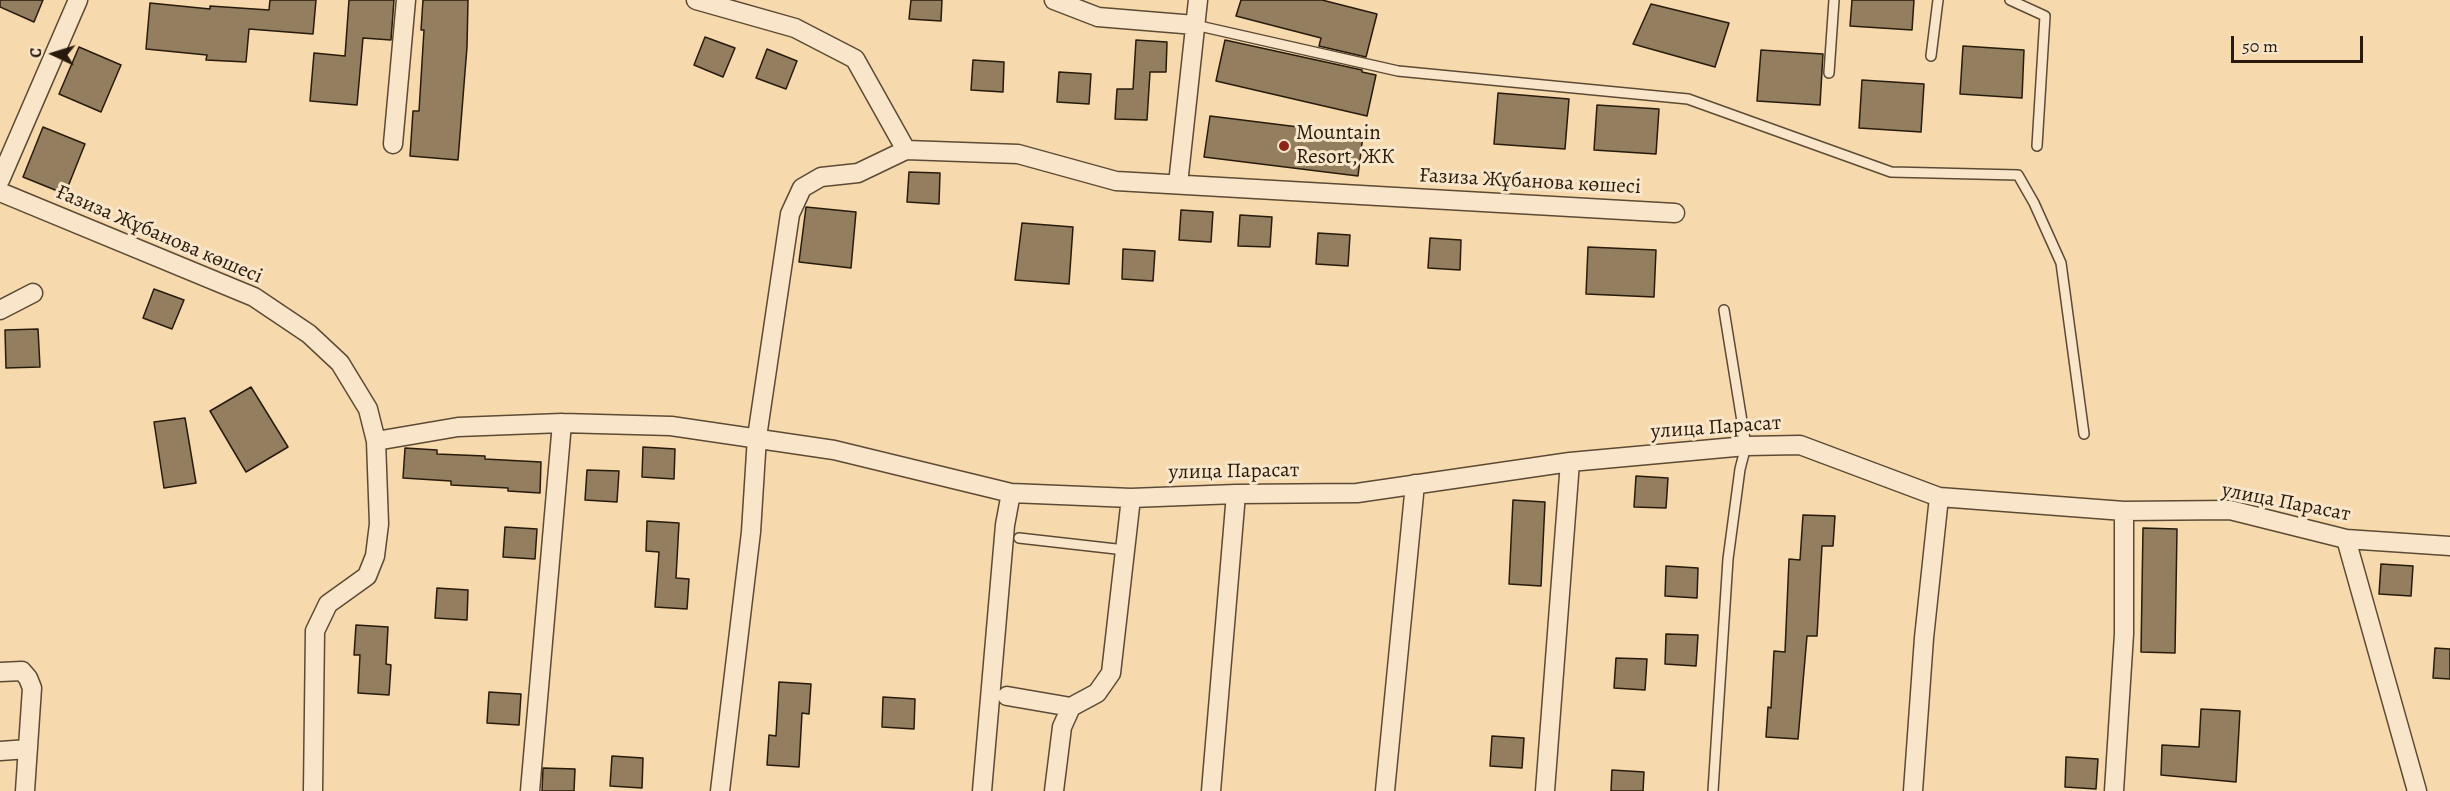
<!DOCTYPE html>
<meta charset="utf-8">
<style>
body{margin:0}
#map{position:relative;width:2450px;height:791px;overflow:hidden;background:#f6d9ad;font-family:Alegreya,serif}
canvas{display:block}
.north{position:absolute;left:24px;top:24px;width:60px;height:60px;-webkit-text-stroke:4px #f9e6ca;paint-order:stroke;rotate:274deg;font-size:16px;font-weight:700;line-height:24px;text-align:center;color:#281b0b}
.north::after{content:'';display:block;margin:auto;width:21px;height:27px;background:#281b0b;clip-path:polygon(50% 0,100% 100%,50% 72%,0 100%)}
.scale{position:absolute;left:2231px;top:36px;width:132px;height:27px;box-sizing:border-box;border:3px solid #281b0b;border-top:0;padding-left:8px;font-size:18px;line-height:21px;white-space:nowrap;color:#281b0b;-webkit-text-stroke:4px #f9e6ca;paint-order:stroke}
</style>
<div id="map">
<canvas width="2450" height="791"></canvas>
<div class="north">С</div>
<div class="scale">50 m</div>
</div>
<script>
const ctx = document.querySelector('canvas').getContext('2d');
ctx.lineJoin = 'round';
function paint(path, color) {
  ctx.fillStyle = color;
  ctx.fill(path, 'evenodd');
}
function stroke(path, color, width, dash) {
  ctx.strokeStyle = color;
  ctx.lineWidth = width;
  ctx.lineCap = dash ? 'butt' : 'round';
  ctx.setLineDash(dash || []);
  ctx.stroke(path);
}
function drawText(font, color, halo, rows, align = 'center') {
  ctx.font = font + ' Alegreya,serif';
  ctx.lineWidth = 6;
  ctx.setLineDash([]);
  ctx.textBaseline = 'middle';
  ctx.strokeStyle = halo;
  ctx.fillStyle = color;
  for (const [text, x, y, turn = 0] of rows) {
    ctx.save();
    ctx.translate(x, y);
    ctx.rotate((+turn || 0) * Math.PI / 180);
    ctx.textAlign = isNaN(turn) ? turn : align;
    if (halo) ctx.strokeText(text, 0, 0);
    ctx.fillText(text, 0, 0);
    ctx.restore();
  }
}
const building = new Path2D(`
 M0,0h43l-9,22 -34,-15z
 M270,0h46l-3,34 -64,-5 -3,33 -40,-2 1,-5 -61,-6 4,-46 60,6v-3l59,4z
 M349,0h45l-3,40 -28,-2 -6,67 -47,-4 4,-48 31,3z
 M423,0h45l-1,47 -9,113 -48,-4 3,-45h6l5,-81h-3z
 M911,0h31l-1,21 -32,-2z
 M1241,0h81l55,14 -11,43 -47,-11 2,-8 -85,-22z
 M1852,0h62l-2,30 -62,-4z
 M1651,4l78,19 -14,44 -82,-23z
 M705,37l30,11 -12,29 -29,-12z
 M1136,40l31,2 -1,30h-16l-3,48 -32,-1 2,-30h16z
 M1225,40l137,30v2l14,3 -9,41 -151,-35z
 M1963,46l61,4 -2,48 -62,-4z
 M79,47l42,18 -20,47 -42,-18z
 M767,49l30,12 -11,28 -30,-11z
 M1761,50l62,4 -3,51 -63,-4z
 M973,60l31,2 -1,30 -32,-2z
 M1059,72l32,2 -2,30 -32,-2z
 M1862,80l62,4 -3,48 -62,-4z
 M1498,93l71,6 -4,50 -71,-5z
 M1597,105l62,4 -3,45 -62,-4z
 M1210,116l153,19 -5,41 -154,-19z
 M43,127l42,17 -20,50 -42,-17z
 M909,172l31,1 -1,31 -32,-2z
 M806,207l50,5 -5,56 -52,-6z
 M1181,210l32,2 -2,30 -32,-2z
 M1240,215l32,2 -2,30 -32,-1z
 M1022,223l51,4 -4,57 -54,-4z
 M1318,233l32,2 -2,31 -32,-2z
 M1430,238l31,2 -1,30 -32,-2z
 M1588,247l68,3 -2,47 -68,-3z
 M1123,249l32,2 -2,30 -31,-2z
 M154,289l30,11 -12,29 -29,-11z
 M38,329l2,38 -34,1 -1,-38z
 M251,387l37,60 -42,25 -36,-61z
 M185,418l11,65 -32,5 -10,-66z
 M643,447l32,2 -1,30 -32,-2z
 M405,448l32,2v4l48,2v3l56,3 -1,31 -32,-2v-3l-57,-3v-4l-48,-3z
 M587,470l32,1 -2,31 -32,-2z
 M1636,476l32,2 -2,30 -32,-1z
 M1513,500l32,2 -4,84 -32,-2z
 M1803,515l32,1 -2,30h-11l-5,90h-10l-9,103 -32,-2 2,-30 3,1 3,-57 11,1 4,-93 11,1z
 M647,521l32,2 -3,55 13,1 -2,30 -32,-2 4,-55 -13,-1z
 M505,527l32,2 -2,30 -32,-2z
 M2143,528l34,1 -2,124 -34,-1z
 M2381,564l32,2 -2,30 -32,-2z
 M1666,566l32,2 -1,30 -32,-2z
 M437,588l31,2 -1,30 -32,-2z
 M356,625l32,2 -2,37 5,1 -2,30 -31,-2 2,-38h-6z
 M1666,634l32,1 -2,31 -31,-2z
 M2435,648l15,1v30l-17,-1z
 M1616,658l31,1 -2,31 -31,-2z
 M779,682l32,2 -2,30 -7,-1 -3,54 -32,-2 2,-30 7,1z
 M489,692l32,2 -2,31 -32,-2z
 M883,697l32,2 -1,30 -32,-2z
 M2201,709l39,2 -4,71 -75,-7 1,-30 37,2z
 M1492,736l32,2 -2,30 -32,-2z
 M612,756l31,2 -1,30 -32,-2z
 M2066,757l32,2 -2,30 -31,-2z
 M543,768l32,1 -1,22h-32z
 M1612,770l32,2 -1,19h-32z`);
const service = new Path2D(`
 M2010,0l35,16 -8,130
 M1195,25l203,46 290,28 203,73 127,3 16,28 27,60 23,171
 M1931,56l7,-56
 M1829,73l5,-73
 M1019,538l106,12
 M1713,791l15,-232 12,-90 6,-23 -22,-136`);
const minor = new Path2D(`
 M696,0l99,28 60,31 51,91 112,4 98,27 559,32
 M1054,0l44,17 97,8
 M393,144l13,-144
 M0,180l78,-180
 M1178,184l20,-184
 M0,192l254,105 55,37 31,29 28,46 8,32 3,83 -4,32 -8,20 -39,28 -13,27 -2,160
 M0,310l33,-17
 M376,441l82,-14 104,-4 109,3 163,24 177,43 120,5 105,-4 121,-1 213,-31 176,-16 54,-1 139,52 185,14 106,-1 116,29 104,7
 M2346,539l71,252
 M0,672l22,-1 6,7 4,10 -7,103
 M1007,696l64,11
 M0,751l28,-2
 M530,791l32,-368
 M720,791l31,-259 6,-95 33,-223 12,-26 19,-11 37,-4 48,-23
 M982,791l23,-266 6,-32
 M1054,791l8,-64 9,-20 26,-14 14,-20 20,-175
 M1211,791l25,-297
 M1385,791l30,-307
 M1545,791l25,-329
 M1913,791l11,-153 15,-141
 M2114,791l10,-157v-123`);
const markers = [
 [1284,146,6,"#8f2418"]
];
const poiNames = [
 ["Mountain",1296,134],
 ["Resort, ЖК",1296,158]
];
const streetNames = [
 ["Ғазиза Жұбанова көшесі",1530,182,3],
 ["Ғазиза Жұбанова көшесі",159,235,23],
 ["улица Парасат",1716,428,-4],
 ["улица Парасат",1234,472,-1],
 ["улица Парасат",2286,503,11]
];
paint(building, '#937e5f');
stroke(building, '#281b0b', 1.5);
stroke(service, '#5c4a34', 12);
stroke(minor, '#5c4a34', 21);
stroke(service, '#f9e6ca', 9);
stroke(minor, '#f9e6ca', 18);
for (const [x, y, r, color] of markers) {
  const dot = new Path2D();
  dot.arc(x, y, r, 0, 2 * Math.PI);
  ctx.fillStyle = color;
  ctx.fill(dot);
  stroke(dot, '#f9e6ca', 2);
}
drawText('21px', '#281b0b', '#f9e6ca', poiNames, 'left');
drawText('21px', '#281b0b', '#f9e6ca', streetNames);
</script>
